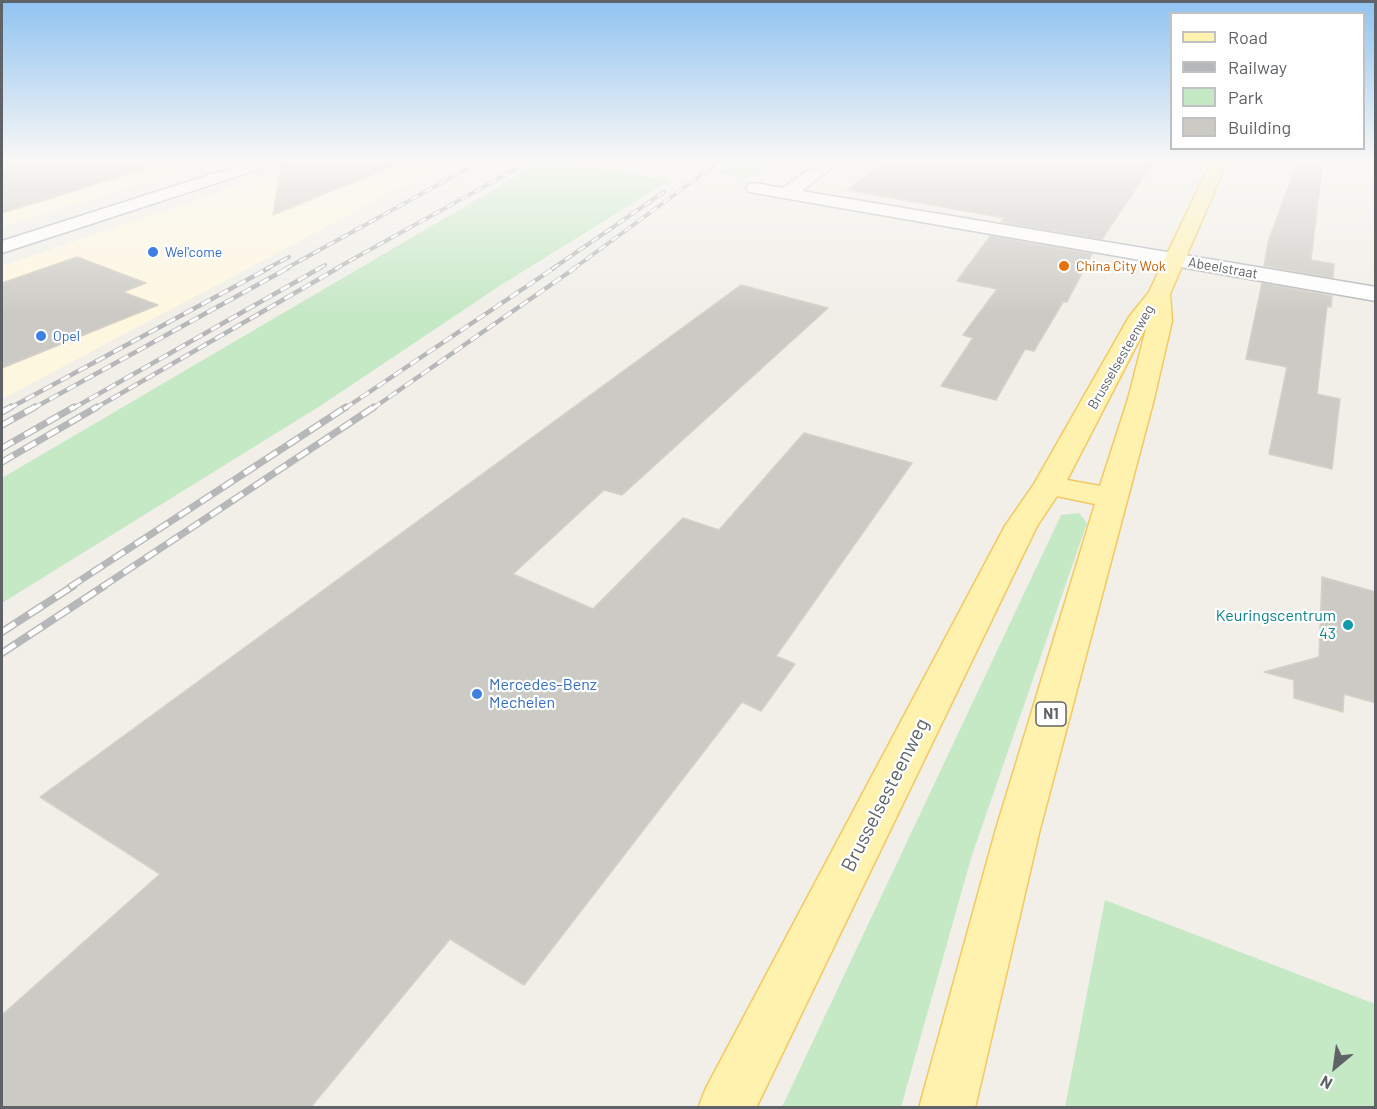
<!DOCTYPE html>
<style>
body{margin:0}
#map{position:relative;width:1377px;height:1109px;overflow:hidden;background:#f1efe8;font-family:Barlow,sans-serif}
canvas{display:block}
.frame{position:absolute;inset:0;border:3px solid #5f6368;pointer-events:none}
.legend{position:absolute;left:1170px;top:12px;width:195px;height:138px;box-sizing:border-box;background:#fff;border:2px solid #bfc1c3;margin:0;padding:8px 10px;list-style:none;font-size:18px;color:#5f6368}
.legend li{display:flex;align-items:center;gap:12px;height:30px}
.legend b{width:30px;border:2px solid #bfc1c3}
.north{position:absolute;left:1305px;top:1037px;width:60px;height:60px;-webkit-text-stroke:4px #fff;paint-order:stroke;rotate:209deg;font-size:16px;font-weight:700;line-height:24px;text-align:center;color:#5f6368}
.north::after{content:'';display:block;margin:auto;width:21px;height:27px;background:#5f6368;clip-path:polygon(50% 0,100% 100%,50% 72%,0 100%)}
</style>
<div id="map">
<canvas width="1377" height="1109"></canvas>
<div class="frame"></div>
<ul class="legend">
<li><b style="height:8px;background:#fff2af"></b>Road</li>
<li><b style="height:8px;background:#b6b7b8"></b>Railway</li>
<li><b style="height:16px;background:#c5e8c5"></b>Park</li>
<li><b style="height:16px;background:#cccac5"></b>Building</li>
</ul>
<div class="north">N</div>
</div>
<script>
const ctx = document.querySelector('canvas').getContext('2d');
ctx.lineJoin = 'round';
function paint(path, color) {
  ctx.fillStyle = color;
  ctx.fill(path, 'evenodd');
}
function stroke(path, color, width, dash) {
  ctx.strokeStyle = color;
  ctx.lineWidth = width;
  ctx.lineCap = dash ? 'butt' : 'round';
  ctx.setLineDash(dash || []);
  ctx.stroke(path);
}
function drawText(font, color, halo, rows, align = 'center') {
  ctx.font = font + ' Barlow,sans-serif';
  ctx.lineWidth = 4.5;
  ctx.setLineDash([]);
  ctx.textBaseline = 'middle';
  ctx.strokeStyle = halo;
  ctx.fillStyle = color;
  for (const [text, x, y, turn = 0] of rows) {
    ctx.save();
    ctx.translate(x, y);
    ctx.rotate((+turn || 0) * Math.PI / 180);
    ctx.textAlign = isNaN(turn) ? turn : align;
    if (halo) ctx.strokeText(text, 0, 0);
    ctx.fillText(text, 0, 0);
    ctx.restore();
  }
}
const commercial = new Path2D(`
 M15,160h200l-213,67v-64z
 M313,160h139l-450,239v-133z`);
const green = new Path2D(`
 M544,160l126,20 -169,105 -181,121 -318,197v-125z
 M732,160h43l-29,19 -29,-7z
 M1079,513l8,10 -116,335 -70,249h-119l279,-592z
 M1105,900l270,104v103h-310z`);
const building = new Path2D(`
 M2,160h142l1,9 -143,44z
 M282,160h123v1l-132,54z
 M886,160h269l-53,79 -101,-17 3,-4 -157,-28z
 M1298,160h25l-12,100 23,4 -1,14 -69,-12 4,-24z
 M990,236l102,18 -25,48h-4l-29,49 -9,-2 -29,51 -55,-14 32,-48 -10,-3 34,-46 -40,-8z
 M77,257l69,26 -23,9 35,13 -156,63v-85z
 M1262,283l70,13 -1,11 -4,-1 -10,88 23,5 -8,70 -63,-15 18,-87 -41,-8z
 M741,285l87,23 -206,187 -18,-5 -91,84 80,35 90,-91 36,12 85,-97 108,30 -136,193 19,8 -34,47 -19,-9 -218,283 -74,-46 -139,168h-309v-92l158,-141 -120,-77z
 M1322,577l54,15v111l-32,-9 -1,18 -49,-14v-18l-30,-8 55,-15z`);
const minor = new Path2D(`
 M823,160h18l-39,31 574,96v14l-621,-108 -6,-1 -3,-4 3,-4 6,-1 28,5z`);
const secondary = new Path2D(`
 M256,160h24l-2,3 -276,90v-12z`);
const primary = new Path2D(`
 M1212,160h16l-58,134 2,27 -18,78 -114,430 -65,279h-56l77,-279 99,-325 -38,-8 -20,30 -281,582h-58l8,-20 299,-562 29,-42 95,-167 20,-25zM1147,325l-19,74 -28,87 -33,-6z`);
const railFar3 = new Path2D(`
 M266,269l23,-12
 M285,269l198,-109
 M318,269l7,-4
 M335,269l197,-109
 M552,269l112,-77
 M573,269l149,-109`);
const railFar2 = new Path2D(`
 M8,409l261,-141
 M32,409l256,-141
 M72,409l248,-141
 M94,409l244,-141
 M344,409l210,-141
 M372,409l203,-141`);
const railFar1 = new Path2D(`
 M2,412l9,-5
 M2,425l33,-18
 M2,448l72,-41
 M2,462l95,-55
 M70,587l276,-180
 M102,587l272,-180`);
const rail = new Path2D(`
 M2,632l71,-46
 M2,653l102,-67`);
const markers = [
 [153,252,6,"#3f7fe0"],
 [1064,266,6,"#e8710a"],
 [41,336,6,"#3f7fe0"],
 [1348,625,6,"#0f9aa8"],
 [477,694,6,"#3f7fe0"]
];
const farShopnames = [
 ["Wel'come",165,252],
 ["Opel",53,336]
];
const farFoodnames = [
 ["China City Wok",1076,266]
];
const farStreetnames = [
 ["Abeelstraat",1223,268,10],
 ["Brusselsesteenweg",1121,357,-60]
];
const shields = [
 [1051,714,30]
];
const shieldNames = [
 ["N1",1051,714]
];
const cultureNames = [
 ["Keuringscentrum",1336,616],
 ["43",1336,634]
];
const shopNames = [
 ["Mercedes-Benz",489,685],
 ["Mechelen",489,703]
];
const nearStreetnames = [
 ["Brusselsesteenweg",885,795,-63]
];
paint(commercial, '#fef7e0');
paint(green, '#c5e8c5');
paint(building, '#cccac5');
stroke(building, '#d6d1c6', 1.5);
stroke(minor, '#b5b8bc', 3);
stroke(secondary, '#b6babf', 3);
stroke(primary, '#f2c960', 3);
paint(minor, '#fff');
paint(secondary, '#fff');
paint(primary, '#fff2af');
stroke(railFar3, '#b6b7b8', 4);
stroke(railFar2, '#b6b7b8', 4.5);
stroke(railFar1, '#b6b7b8', 7);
stroke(rail, '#b6b7b8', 8);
stroke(railFar3, '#fff', 2, [8]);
stroke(railFar2, '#fff', 3, [10]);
stroke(railFar1, '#fff', 4.5, [13]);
stroke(rail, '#fff', 5, [16]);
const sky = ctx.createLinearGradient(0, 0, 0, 315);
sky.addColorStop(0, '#8fc3f1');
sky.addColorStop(0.51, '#f9f8f5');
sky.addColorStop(1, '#f9f8f500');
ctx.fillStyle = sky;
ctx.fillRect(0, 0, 1377, 315);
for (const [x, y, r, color] of markers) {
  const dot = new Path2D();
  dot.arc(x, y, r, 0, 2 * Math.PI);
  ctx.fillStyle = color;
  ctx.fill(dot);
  stroke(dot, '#fff', 2);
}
drawText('14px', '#366cbe', '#fff', farShopnames, 'left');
drawText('14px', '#c56008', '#fff', farFoodnames, 'left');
drawText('14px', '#5f6368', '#fff', farStreetnames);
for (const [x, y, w] of shields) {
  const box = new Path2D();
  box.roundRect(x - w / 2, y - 12, w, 24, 4.5);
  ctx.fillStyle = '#fff';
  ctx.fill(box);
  stroke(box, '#5f6368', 1.5);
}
drawText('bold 15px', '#5f6368', null, shieldNames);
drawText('16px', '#0d838f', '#fff', cultureNames, 'right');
drawText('16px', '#366cbe', '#fff', shopNames, 'left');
drawText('20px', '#5f6368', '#fff', nearStreetnames);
</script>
